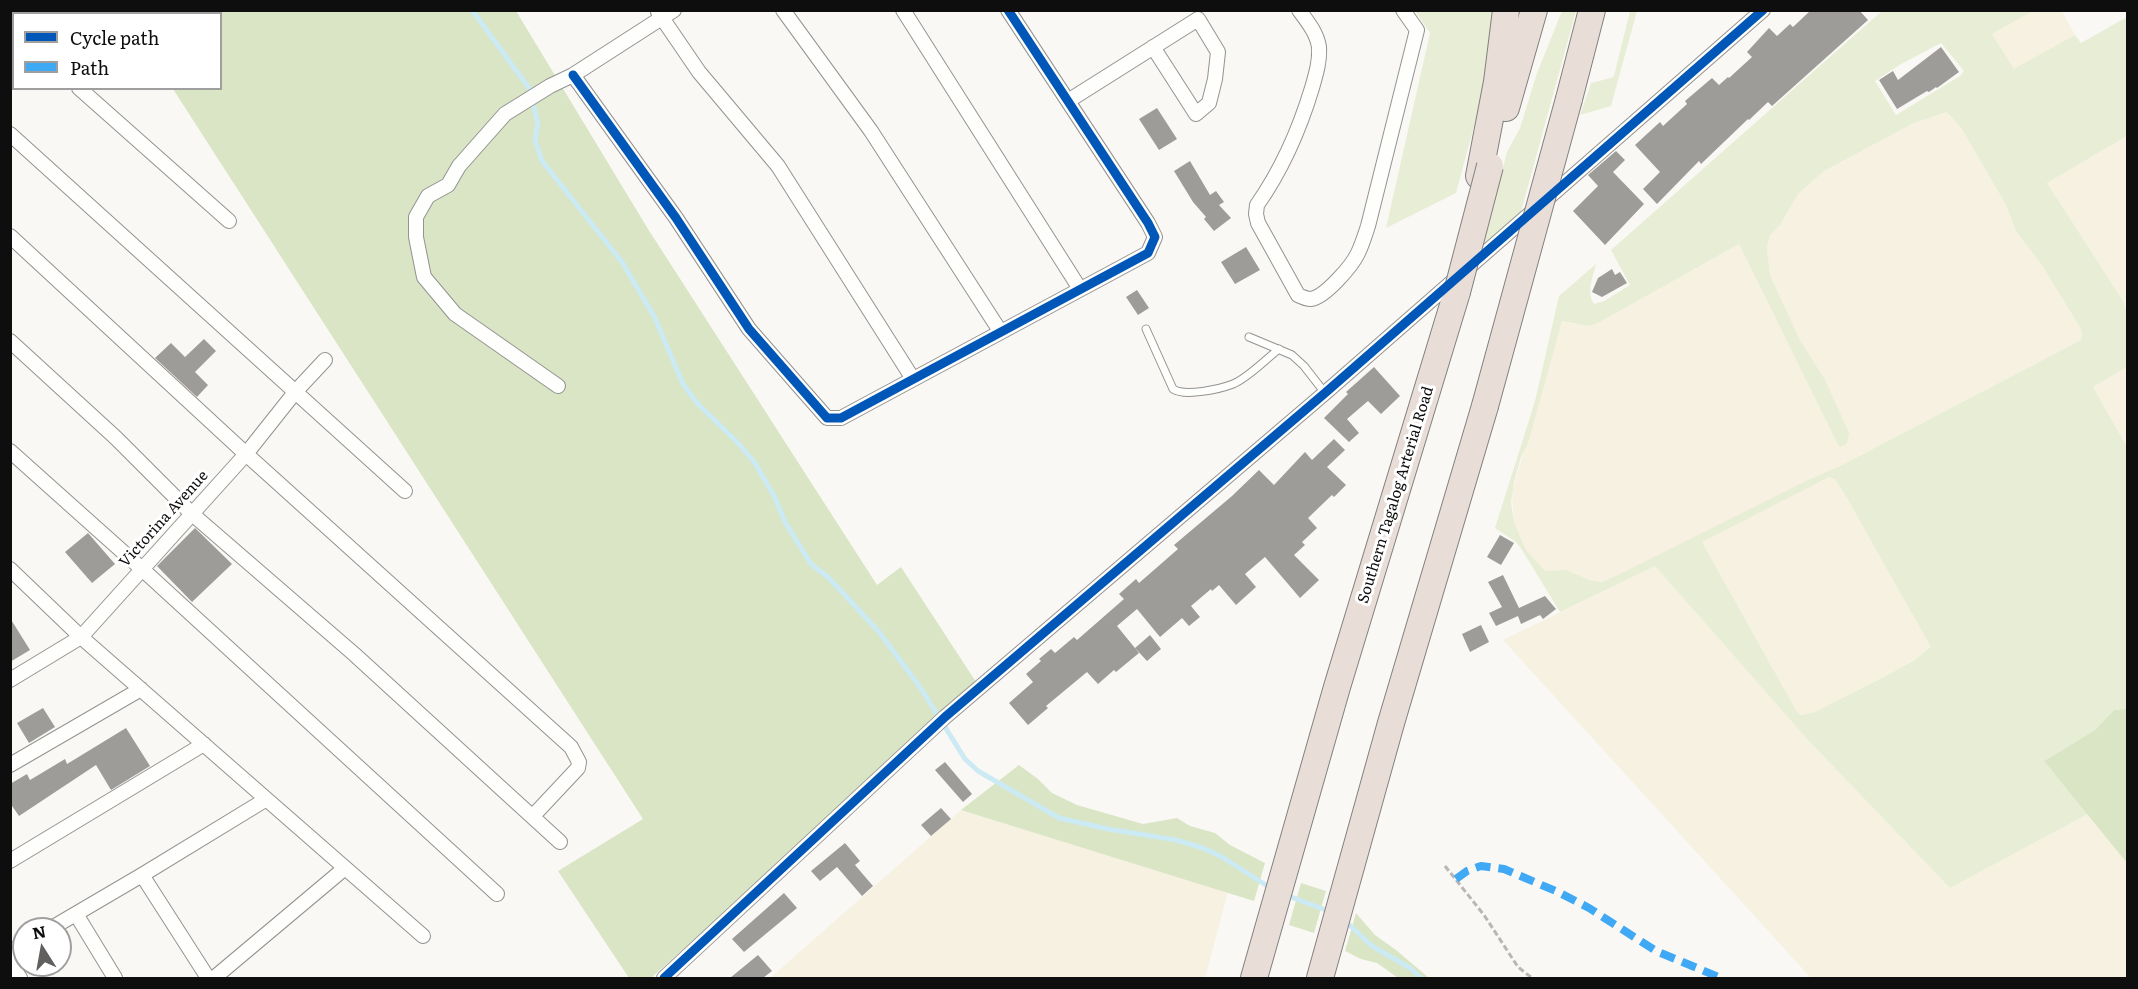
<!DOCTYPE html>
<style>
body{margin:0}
#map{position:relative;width:2138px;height:989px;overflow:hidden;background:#faf8f4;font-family:Literata,serif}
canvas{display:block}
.frame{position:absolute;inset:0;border:12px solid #0e0e0e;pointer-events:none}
.legend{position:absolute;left:12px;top:12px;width:210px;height:78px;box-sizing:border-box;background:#fff;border:2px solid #9f9f9f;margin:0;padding:8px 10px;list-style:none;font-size:18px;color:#0e0e0e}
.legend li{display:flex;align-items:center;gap:12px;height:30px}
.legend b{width:30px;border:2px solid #9f9f9f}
.north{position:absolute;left:12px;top:917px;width:60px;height:60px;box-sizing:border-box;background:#fff;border:2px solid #9f9f9f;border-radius:50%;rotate:349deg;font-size:16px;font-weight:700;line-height:24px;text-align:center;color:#0e0e0e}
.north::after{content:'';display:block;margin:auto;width:21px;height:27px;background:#61605e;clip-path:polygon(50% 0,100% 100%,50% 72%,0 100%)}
</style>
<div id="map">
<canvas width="2138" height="989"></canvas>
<div class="frame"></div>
<ul class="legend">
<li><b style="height:8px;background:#0057b8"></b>Cycle path</li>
<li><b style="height:8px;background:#3fa9f5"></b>Path</li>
</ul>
<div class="north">N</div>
</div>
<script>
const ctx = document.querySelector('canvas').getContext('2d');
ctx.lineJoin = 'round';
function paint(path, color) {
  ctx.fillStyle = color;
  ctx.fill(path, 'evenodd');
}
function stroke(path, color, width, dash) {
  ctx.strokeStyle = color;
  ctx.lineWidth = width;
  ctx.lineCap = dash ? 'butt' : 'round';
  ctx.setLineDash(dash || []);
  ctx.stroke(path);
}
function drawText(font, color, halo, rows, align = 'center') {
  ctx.font = font + ' Literata,serif';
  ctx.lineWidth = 6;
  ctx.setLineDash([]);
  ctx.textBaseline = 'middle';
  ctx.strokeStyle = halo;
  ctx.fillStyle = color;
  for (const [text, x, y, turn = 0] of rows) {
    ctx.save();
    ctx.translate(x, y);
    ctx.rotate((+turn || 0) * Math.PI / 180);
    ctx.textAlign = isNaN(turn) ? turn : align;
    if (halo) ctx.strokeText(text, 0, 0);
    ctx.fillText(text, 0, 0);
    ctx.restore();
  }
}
const farmland = new Path2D(`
 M2061,10l14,25 -61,35 -22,-36 41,-23z
 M1947,112l14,16 26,44 19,33 10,26 25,33 39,63 2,6 -1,7 -237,124 -34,15 -190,95 -18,8 -13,-2 -44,-9 -10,-9 -9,-12 -12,-28 -2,-30 50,-171 13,3 25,-2 139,-78 97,197 -12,-63 -24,-38 -30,-65 -3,-27 3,-13 10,-10 18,-31 26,-23 90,-48z
 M2127,136v178l-4,-13 -76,-118z
 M2127,367v80l-34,-60z
 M1829,476l6,3 12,19 85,149 -6,2 -10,10 -16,9 -85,44 -14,3 -4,-3 -95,-170z
 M1655,566l153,174 142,148 138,-74 39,49v115h-316l-308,-338z
 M961,810l267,82 -23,86h-435z`);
const green = new Path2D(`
 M1415,11h81l-16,93 -24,89 -70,35 44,-195z
 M1562,11h14l-57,208 -36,28 24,-95 13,-24 17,-55z
 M1630,11h7l-26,95 -31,9 11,-32 20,-5 3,-2z
 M1882,11h151l-41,23 22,35 61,-34 6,8 46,-26v119l-80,47 76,118 4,13v53l-34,20 34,60v262l-13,1 -19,20 -51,31 44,53 -138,74 -142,-148 -153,-174 -95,46 -38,-62 -6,-8 -21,-14 40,-127 24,-105 37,-32c-3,13 -10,28 -2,40l10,-3 26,-16 -19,-35zM1941,43l23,28 -4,5 -64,39 -21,-34 26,-17zM1947,112l14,16 26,44 19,33 10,26 25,33 39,63 2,6 -1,7 -237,124 -34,15 -190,95 -18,8 -13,-2 -23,-10 -21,1 -19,-21 -12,-28 -3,-19 3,-21 7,-25 7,-14 34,-122 27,5 11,-4 139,-78 97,197 4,6c8,-2 8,-7 9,-14l-25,-55 -24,-38 -30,-65 -3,-27 3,-13 10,-10 18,-31 26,-23 90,-48zM1829,477l6,2 12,19 84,149c-7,3 -11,10 -18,14 -32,18 -66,34 -98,51l-14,3 -4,-3 -95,-170z`);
const forest = new Path2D(`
 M123,11h393l132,218 229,356 24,-18 77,118 -327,293h-22l-71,-107 85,-52 -470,-730 47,-1v-74h-95z
 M2127,709h1l-1,154 -83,-102 51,-31 19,-20z
 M1019,765l19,14 14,14 25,12 66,19 34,-6 13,8 25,7 15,12 35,18 -11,38 -293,-91z
 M1301,883l25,8 -12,42 -25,-8z
 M1356,913l19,22 21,15 33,28h-31l-21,-15 -16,-4 -16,-8z`);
const stream = new Path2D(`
 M472,10l57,78 9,35 -3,17 7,21 80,101 33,56 28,66 14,19 42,41 16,19 19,33 11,26 26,42 18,14 50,54 41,55 45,72 13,12 81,47 49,11 68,11 27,8 19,9 50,32
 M1286,895l45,17
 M1344,920l28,26 38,22 11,10`);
const building = new Path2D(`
 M1811,10h48l9,10 -96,86 -4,-4 -19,18 -1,-1 -47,45 -2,-3 -42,43 -14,-15 17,-17 -25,-27 25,-23 3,4 24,-22 -2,-3 27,-23 7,7 9,-8 1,1 23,-21 -5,-5 22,-24 8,8 13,-12 3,3z
 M1941,47l18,25 -22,16 -1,-1 -7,5 -2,-1 -30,18 -18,-29 14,-9 5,9z
 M1157,108l20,31 -18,11 -20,-31z
 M1616,151l9,9 -12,12 31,32 -39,41 -32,-34 25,-25 -10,-11z
 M1190,161l20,34 6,-4 8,11 -5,3 12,13 -17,13 -10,-12 2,-2 -13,-15 -19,-31z
 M1246,247l14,23 -25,14 -14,-22z
 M1612,269l3,6 5,-3 7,11 -25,14 -10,-5 6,-14z
 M1137,290l12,18 -11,7 -12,-18z
 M204,339l12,12 -21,21 13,13 -11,12 -42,-39 16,-15 14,14z
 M1374,367l26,29 -19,18 -13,-13 -21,18 12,14 -10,9 -25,-24 24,-24 -2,-2z
 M1334,439l11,11 -18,17 19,18 -12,12 -2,-2 -24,23 9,10 -15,14 3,3 -11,10 25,25 -19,18 -35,-41 -20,17 11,13 -20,18 -17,-20 -7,6 -1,-2 -20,17 9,11 -11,9 -7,-8 -22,19 -23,-28 -20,17 22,27 -23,19 -2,-2 -16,14 -11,-12 -41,34 2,2 -20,17 -19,-22 24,-21 -7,-8 15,-13 -2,-2 12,-10 4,4 19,-16 3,3 47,-41 -5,-5 17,-15 3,4 39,-34 -4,-4 58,-49 27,-26 15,15 31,-33 7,8z
 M195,528l37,36 -40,38 -35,-36z
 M88,533l27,31 -23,19 -27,-31z
 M1500,535l14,8 -13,22 -14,-8z
 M1503,575l16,33 26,-12 11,13 -13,10 -3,-4 -19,9 -3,-8 -22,10 -7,-13 13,-6 -14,-25z
 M10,618l20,32 -20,12z
 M1481,625l8,17 -19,10 -8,-18z
 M1150,635l11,14 -14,12 -12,-13z
 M43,708l12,19 -26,16 -12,-20z
 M126,728l24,38 -39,24 -15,-25 -77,51 -9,-13v-19l17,-10 3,6 35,-21 2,5z
 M945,762l27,32 -9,8 -28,-32z
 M941,808l10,11 -20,17 -10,-11z
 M845,843l15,18 -5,4 18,21 -11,10 -25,-29 -17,14 -9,-10z
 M784,893l13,15 -53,44 -12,-13z
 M758,955l14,16 -9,7h-33z`);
const path = new Path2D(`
 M1445,866l39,49 34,52 14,11`);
const lane = new Path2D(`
 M1146,329l27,60c12,8 47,0 60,-5 15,-6 33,-25 46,-35
 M1249,337l43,18 12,11 21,27`);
const street = new Path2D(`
 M783,10l88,121 129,200
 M903,10l177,279
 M1299,10c8,11 18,23 20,37 1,14 -3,27 -7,41 -13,43 -29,80 -55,117l-1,9 2,9 40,72c4,2 8,4 13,4 14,-2 41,-33 47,-46 4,-8 7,-18 10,-27l49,-196 -14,-20
 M658,12l41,60 79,94 135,213
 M10,34l4,1
 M573,75l103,143 73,111 78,89h14l307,-165 7,-16 -7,-14 -140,-213
 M79,88l150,133
 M1068,101l130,-82 20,33 -3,27 -6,24 -13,11 -43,-67
 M10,134l395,357
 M10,236l236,218 325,293 8,15 -1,6 -45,48
 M10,341l106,97 75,75 163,141 206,188
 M558,386l-103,-72 -31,-37 -8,-40v-20l12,-21 20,-11 11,-19 46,-52 45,-28 23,-11 101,-65
 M10,451l132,118 355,325
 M10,569l71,68 342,299
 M10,680l71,-43 165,-183 50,-63 29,-31
 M10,765l131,-76
 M10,861l194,-117
 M142,875l66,103
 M76,914l39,64
 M50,929l92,-54 123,-75
 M10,952l14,-8
 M10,963l10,15
 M214,978l131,-110
 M664,978l281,-261 380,-324 438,-383`);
const highway = new Path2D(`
 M1569,99l23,-89
 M1506,108l28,-98
 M1479,176l18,-94 9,-72
 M1254,978l83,-291 120,-395
 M1320,978l71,-255 94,-317`);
const highwayBridge = new Path2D(`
 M1457,292l33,-126
 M1485,406l84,-307`);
const quiet = new Path2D(`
 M1456,879l11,-8 14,-5 23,3 54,23 31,16 67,43 65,27`);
const cycleway = new Path2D(`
 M573,75l103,143 73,111 78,89h14l307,-165 7,-16 -7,-14 -140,-213
 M664,978l281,-261 380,-324 438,-383`);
const streetNames = [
 ["Southern Tagalog Arterial Road",1396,495,-73],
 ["Victorina Avenue",164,519,-48]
];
paint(farmland, '#f6f1e1');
paint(green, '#e7eed5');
paint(forest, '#d9e5c4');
stroke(stream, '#cceaf3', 5);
paint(building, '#9e9c99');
stroke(lane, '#949392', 9);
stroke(street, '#949392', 16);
stroke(highway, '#82817f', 28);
stroke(path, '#b8b7b7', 3, [6, 3]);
stroke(lane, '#fefefd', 7);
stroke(street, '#fefefd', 14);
stroke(highway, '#e8ddd7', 26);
stroke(highwayBridge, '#82817f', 28, []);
stroke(highwayBridge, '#e8ddd7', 26);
stroke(quiet, '#3fa9f5', 8, [15, 8]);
stroke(cycleway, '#0057b8', 9);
drawText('15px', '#0e0e0e', '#fff', streetNames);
</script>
